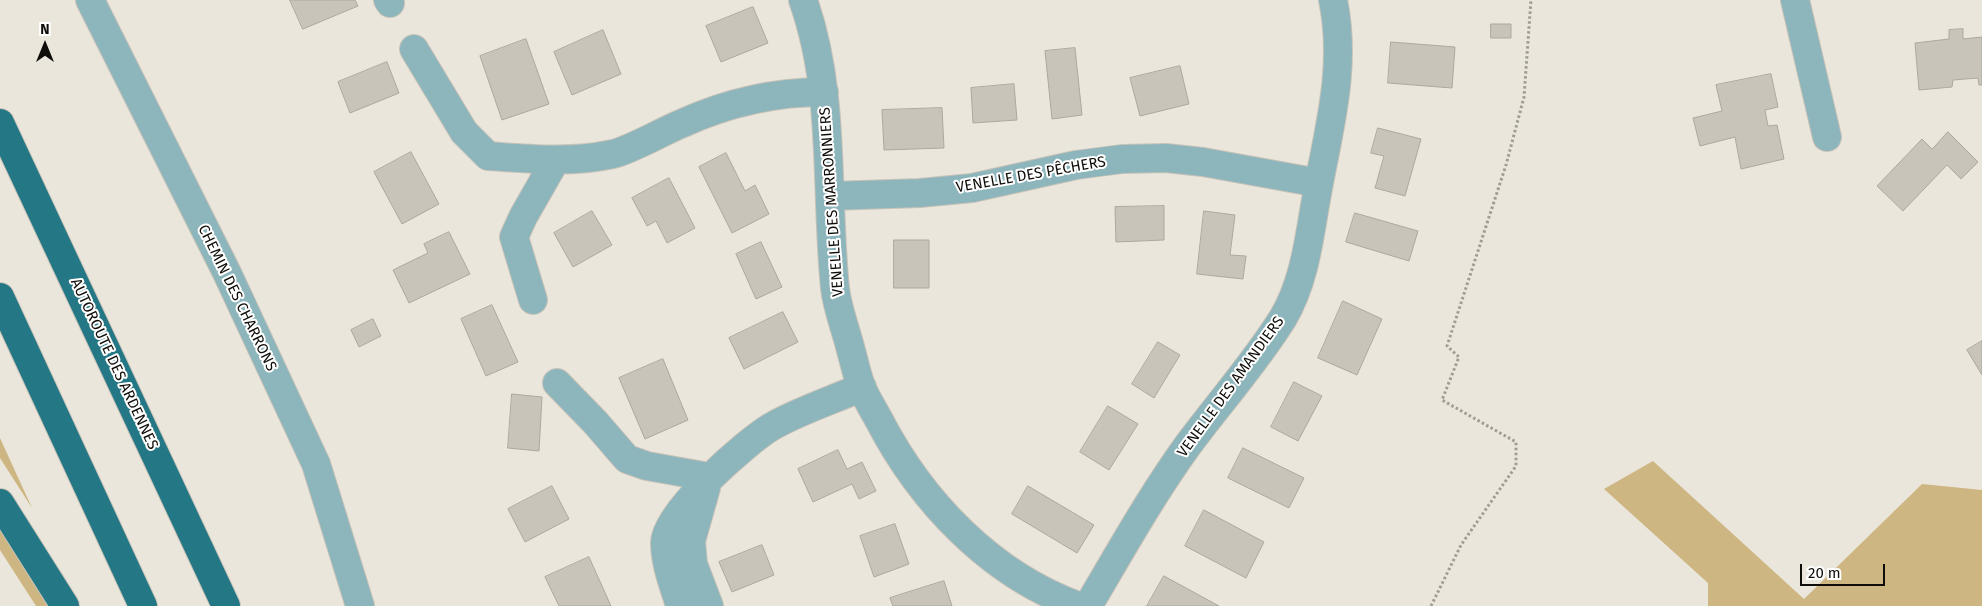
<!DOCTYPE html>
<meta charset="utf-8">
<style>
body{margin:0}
#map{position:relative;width:1982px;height:606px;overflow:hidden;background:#ebe6db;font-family:"Fira Sans",sans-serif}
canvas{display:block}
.north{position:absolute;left:20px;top:20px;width:50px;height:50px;-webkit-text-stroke:4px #fff;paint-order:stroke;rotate:0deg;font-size:14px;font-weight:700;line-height:20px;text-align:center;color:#0e0d09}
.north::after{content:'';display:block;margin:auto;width:18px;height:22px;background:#0e0d09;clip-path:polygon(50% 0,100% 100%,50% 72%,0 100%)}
.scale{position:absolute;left:1800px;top:564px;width:85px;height:22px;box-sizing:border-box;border:2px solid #0e0d09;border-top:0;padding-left:6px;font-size:15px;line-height:18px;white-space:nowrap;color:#0e0d09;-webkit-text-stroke:4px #fff;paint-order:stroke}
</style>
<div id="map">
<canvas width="1982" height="606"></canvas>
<div class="north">N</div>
<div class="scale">20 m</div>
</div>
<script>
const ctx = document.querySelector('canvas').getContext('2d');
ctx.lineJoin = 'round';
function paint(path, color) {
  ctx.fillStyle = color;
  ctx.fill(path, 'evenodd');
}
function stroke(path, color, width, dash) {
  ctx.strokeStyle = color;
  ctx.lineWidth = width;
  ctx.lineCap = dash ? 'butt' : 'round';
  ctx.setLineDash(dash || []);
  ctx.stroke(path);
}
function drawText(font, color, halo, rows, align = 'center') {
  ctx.font = font + ' "Fira Sans",sans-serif';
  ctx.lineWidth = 4;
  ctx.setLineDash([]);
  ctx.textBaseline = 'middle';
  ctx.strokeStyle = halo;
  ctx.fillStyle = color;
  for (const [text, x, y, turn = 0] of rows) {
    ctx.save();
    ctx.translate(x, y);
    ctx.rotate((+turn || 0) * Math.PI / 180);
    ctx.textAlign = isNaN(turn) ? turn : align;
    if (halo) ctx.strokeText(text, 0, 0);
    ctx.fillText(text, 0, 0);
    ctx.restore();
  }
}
const green = new Path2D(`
 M0,438l32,70 -32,-50z
 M1653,461l151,138 118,-115 60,6v116h-274v-23l-104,-94z
 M0,524l52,82h-16l-36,-56z`);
const building = new Path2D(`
 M290,0h65l3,6 -55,23z
 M753,7l15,36 -47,19 -15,-36z
 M1491,24h20v14h-20z
 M1963,29v10l19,-2v48h-3l-1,-7 -25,2 -1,7 -33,3 -4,-47 34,-4v-9z
 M603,30l18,44 -49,21 -18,-43z
 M526,39l23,65 -47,16 -22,-64z
 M1391,42l64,5 -3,41 -64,-5z
 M1075,48l7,67 -30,4 -7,-68z
 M387,62l12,31 -49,20 -12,-31z
 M1180,66l9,38 -49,12 -10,-38z
 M1771,74l7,33 -13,3 3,16 9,-1 7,34 -43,10 -6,-32 -35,9 -7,-28 29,-7 -6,-26z
 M1014,84l3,36 -44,3 -2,-35z
 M942,108l2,40 -60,2 -2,-40z
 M1378,128l43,11 -16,57 -30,-8 9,-32 -13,-3z
 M1948,132l30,30 -17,17 -14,-14 -44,46 -26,-25 45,-47 10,10z
 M411,152l28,52 -37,20 -28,-52z
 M726,153l19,38 10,-6 14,29 -37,19 -33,-66z
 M669,178l26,50 -28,15 -11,-22 -9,5 -15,-28z
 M1164,206v34l-48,2 -1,-35z
 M592,211l20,34 -39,22 -19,-34z
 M1204,211l31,4 -5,40 16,1 -3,23 -46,-5z
 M1355,213l63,18 -9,30 -63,-19z
 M449,232l21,42 -61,29 -16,-33 35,-17 -4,-9z
 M894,240h35v48h-35z
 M761,242l21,45 -26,12 -20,-45z
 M1343,301l39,18 -25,56 -39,-17z
 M492,305l26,57 -32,14 -25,-57z
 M783,312l15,30 -54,27 -15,-31z
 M373,319l8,17 -22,11 -8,-17z
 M1982,341v34l-15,-25z
 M1158,342l22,13 -26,43 -22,-14z
 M663,359l25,61 -43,19 -26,-61z
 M1294,382l28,14 -24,45 -27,-14z
 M512,394l30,3 -3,54 -31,-3z
 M1108,406l30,18 -29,46 -29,-18z
 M1243,448l61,30 -15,30 -61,-30z
 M838,450l9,19 15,-7 14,29 -17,8 -7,-15 -39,18 -15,-33z
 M552,486l17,33 -44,23 -17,-33z
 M1028,486l66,39 -17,28 -65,-39z
 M1204,510l60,32 -18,36 -61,-32z
 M895,524l14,40 -35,13 -14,-41z
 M762,545l12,30 -42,17 -13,-30z
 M589,557l22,49h-52l-14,-29z
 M1164,576l55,30h-72z
 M944,581l8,25h-59l-3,-8z`);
const path = new Path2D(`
 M1431,606l30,-61 55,-79v-24l-74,-42 17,-43 -12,-11 59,-181 18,-68 7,-97`);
const minor = new Path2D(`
 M90,0l137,273 89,191 44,142
 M388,0l2,3
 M803,0c33,93 22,191 32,288 2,18 9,37 14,55 4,14 7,29 12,43 5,12 12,23 18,34 42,81 111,154 199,186
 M1795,0l32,137
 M414,49l50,83 24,24c42,3 84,7 125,-2 20,-5 50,-23 70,-31 44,-20 93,-31 141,-31
 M832,196l88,-3 52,-5 104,-23 46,-6 44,-1 37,4 116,21
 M533,300l-19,-63 9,-20 32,-56
 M557,383l38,39 32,37 20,7 62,11
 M706,488l-15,53 2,23 16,42
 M680,606c-6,-20 -15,-42 -15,-63 -1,-29 81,-101 106,-116 27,-16 62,-27 91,-40
 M1088,606c32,-54 63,-110 100,-161 31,-42 67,-82 95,-127 24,-40 27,-90 36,-135 12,-62 27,-120 14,-183`);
const highway = new Path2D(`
 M0,123l226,483
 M0,297l143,309
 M0,503l65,103`);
const streetNames = [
 ["VENELLE DES PÊCHERS",1031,175,-10],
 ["VENELLE DES MARRONNIERS",832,202,-94],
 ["CHEMIN DES CHARRONS",237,298,64],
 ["AUTOROUTE DES ARDENNES",114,364,65],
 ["VENELLE DES AMANDIERS",1231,387,-54]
];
paint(green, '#cdb681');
paint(building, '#c9c4b9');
stroke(building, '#aca89d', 1);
stroke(minor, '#c8c3b9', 30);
stroke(highway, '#c8c3b9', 30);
stroke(path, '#9f9c93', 3, [2.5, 2.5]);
stroke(minor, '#8cb5bc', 28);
stroke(highway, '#247784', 28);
drawText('15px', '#0e0d09', '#fff', streetNames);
</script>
